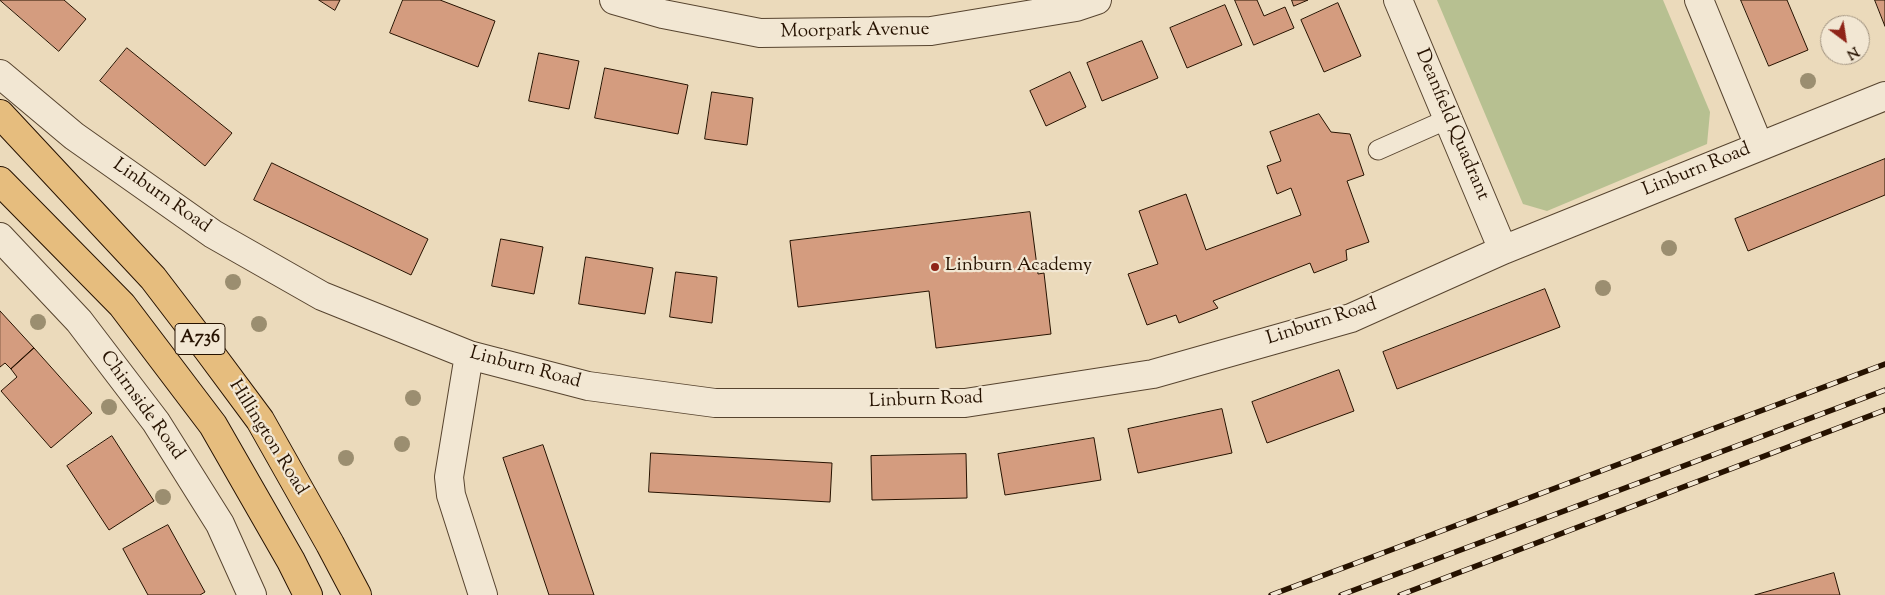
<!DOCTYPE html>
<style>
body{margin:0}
#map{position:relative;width:1885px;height:595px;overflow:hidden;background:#ebdabb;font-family:"Sorts Mill Goudy",serif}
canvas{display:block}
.north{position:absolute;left:1820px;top:15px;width:50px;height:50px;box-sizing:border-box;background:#f2e7d3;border:1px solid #a0927f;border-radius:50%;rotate:149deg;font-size:14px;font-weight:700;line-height:20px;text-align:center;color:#261200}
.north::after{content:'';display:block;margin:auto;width:18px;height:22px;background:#8f2418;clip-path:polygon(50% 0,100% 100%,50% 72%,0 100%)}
</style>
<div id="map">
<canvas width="1885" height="595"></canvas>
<div class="north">N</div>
</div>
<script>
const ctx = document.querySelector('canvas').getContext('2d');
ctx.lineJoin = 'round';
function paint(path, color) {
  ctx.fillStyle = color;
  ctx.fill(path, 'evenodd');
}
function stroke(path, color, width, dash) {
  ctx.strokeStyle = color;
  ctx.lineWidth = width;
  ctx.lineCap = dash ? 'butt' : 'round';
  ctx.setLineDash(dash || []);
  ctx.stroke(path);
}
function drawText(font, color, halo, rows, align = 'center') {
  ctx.font = font + ' "Sorts Mill Goudy",serif';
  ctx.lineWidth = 4.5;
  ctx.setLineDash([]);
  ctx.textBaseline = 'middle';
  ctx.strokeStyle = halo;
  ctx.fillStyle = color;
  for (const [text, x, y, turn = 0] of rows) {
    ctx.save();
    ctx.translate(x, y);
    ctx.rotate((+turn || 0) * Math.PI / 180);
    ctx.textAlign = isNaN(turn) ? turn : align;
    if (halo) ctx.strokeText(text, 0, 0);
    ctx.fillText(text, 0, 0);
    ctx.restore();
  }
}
const green = new Path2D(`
 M1437,0h226l47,112 -3,32 -160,67 -24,-7z`);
const building = new Path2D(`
 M0,0h64l22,19 -27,32z
 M319,0h21l-5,10z
 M403,0h37l55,21 -17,46 -88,-34z
 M1235,0h22l7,16 21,-9 9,21 -40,17z
 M1292,0h16l-14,6z
 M1741,0h46l21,50 -39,16z
 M1875,0h10v26z
 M1338,3l23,53 -37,16 -23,-52z
 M1225,5l17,40 -55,23 -17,-40z
 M1142,41l16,37 -56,23 -15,-38z
 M127,48l105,85 -27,33 -105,-85z
 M539,53l40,8 -10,48 -40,-8z
 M605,68l83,17 -10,49 -83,-16z
 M1070,72l16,35 -40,19 -16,-35z
 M712,92l41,6 -6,47 -42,-6z
 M1319,114l12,18 19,2 14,41 -17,6 22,61 -23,8 1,10 -33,13 -4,-10 -97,38 5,7 -39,15 -3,-8 -29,10 -19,-51 30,-10 -19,-53 47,-17 20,56 95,-35 -10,-27 -14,6 -10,-28 14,-5 -11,-29z
 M1885,159v36l-137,56 -13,-32z
 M272,163l156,76 -17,36 -157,-75z
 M1030,212l8,62 6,-1 7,61 -115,14 -7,-57 -131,16 -8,-66z
 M501,239l42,8 -9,47 -42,-8z
 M586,257l67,11 -8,46 -66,-10z
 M676,272l41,5 -5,46 -42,-6z
 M1545,289l15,38 -163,62 -14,-37z
 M0,311l34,37 -23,21 -6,-6 -5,4z
 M34,348l58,65 -41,35 -50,-57 16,-14 -6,-8z
 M1339,370l15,41 -87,32 -15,-41z
 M1222,409l10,44 -94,20 -10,-44z
 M112,436l42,65 -45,29 -42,-64z
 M1094,438l7,42 -96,15 -7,-41z
 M543,445l51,150h-45l-46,-137z
 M651,453l181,10 -2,39 -181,-10z
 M966,454l1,44 -95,2 -1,-44z
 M168,525l37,67 -5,3h-52l-25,-46z
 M1834,573l6,22h-85z`);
const lane = new Path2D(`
 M1378,150l70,-31`);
const street = new Path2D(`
 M614,0l49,14 97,19 171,-2 145,-24 21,-7
 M1398,0l105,250
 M1699,0l60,146
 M0,74l74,62 139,98 109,62 147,59 119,31 127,17h250l188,-29 198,-56 152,-68 382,-154
 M0,237l79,84 77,101 64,102 32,71
 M469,355l-20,122 2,18 32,100`);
const primary = new Path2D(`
 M0,114l153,164 55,72 52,70 70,124 27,51
 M0,181l122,124 91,120 78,136 17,34`);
const rail = new Path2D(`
 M1271,595l614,-231
 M1341,595l544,-205
 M1400,595l485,-185`);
const trees = [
 [1808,81],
 [1669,248],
 [233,282],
 [1603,288],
 [38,322],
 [259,324],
 [413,398],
 [109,407],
 [402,444],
 [346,458],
 [163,497]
];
const markers = [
 [935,267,5,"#8f2418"]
];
const shields = [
 [200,339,50]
];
const shieldNames = [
 ["A736",200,339]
];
const streetNames = [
 ["Moorpark Avenue",855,32,-1],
 ["Deanfield Quadrant",1451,125,67],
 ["Linburn Road",1697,171,-22],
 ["Linburn Road",161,197,35],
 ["Linburn Road",1322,323,-18],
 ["Linburn Road",525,369,15],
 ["Linburn Road",926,401,-2],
 ["Chirnside Road",141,406,54],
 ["Hillington Road",267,438,58]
];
const poiNames = [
 ["Linburn Academy",945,267]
];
paint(green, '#b7c091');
paint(building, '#d49c7f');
stroke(building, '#261200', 1);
stroke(lane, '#57442f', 21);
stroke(street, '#57442f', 30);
stroke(primary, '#261200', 30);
stroke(lane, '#f2e7d3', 19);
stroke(street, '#f2e7d3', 28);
stroke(primary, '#e6bd7e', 28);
stroke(rail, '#261200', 5.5);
stroke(rail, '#f2e7d3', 4, [11]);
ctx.fillStyle = '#9b8e70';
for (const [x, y] of trees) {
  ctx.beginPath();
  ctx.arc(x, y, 8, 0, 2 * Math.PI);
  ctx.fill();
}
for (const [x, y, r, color] of markers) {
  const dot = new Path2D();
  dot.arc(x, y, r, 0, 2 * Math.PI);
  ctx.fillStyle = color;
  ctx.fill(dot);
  stroke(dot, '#f2e7d3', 2);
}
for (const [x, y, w] of shields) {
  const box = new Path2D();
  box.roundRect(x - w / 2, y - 15.5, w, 31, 4);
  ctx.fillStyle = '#f2e7d3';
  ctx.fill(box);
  stroke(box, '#261200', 1);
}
drawText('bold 18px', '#261200', null, shieldNames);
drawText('19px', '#261200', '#f2e7d3', streetNames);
drawText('19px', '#261200', '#f2e7d3', poiNames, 'left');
</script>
